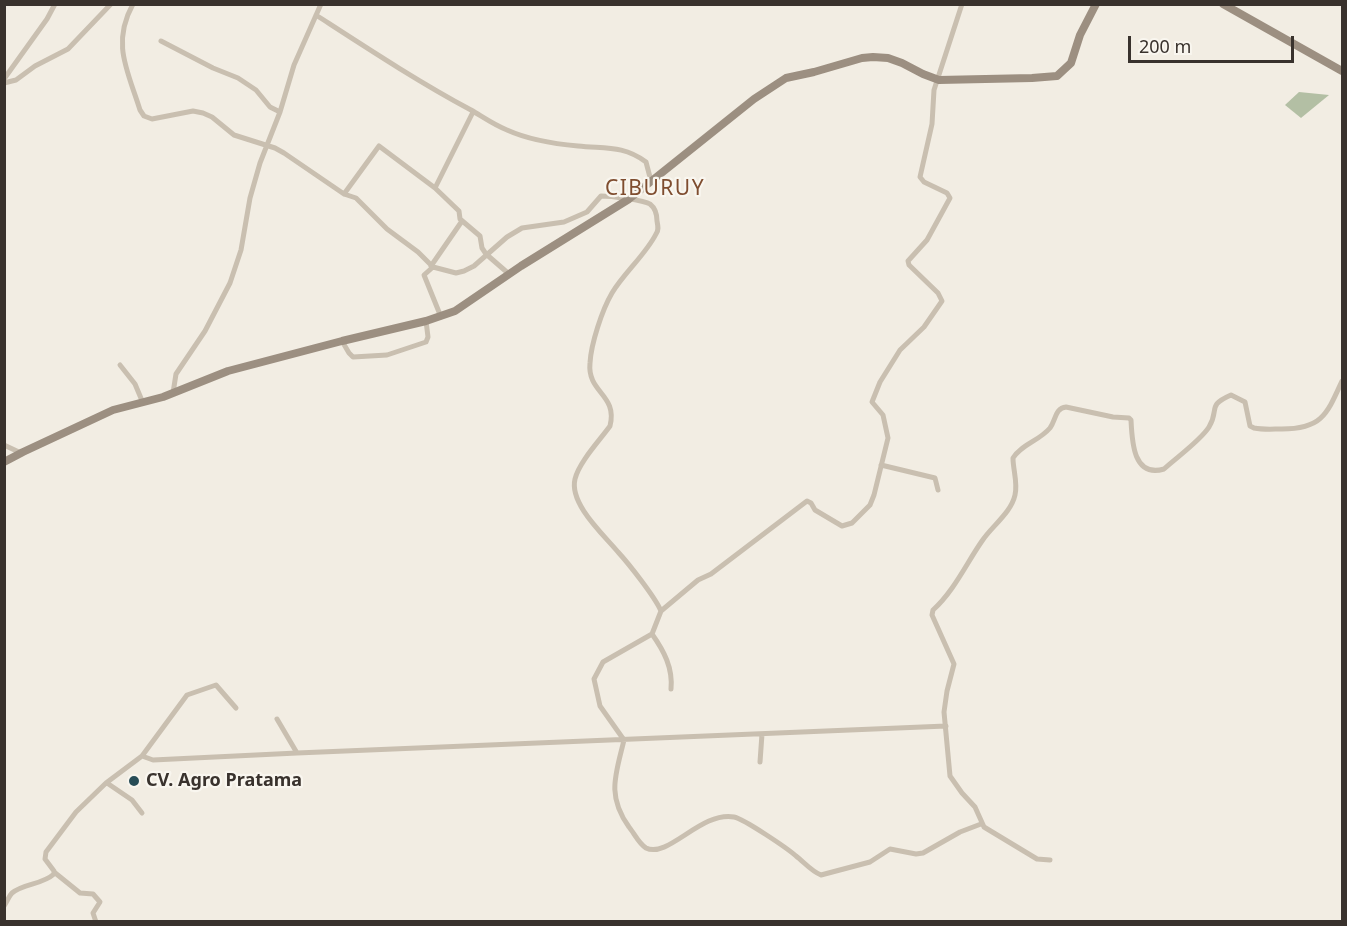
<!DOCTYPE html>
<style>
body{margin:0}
#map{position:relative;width:1347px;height:926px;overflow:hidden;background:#f2ede3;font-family:"Noto Sans",sans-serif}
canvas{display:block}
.frame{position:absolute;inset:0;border:6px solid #39322d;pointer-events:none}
.scale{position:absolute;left:1128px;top:36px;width:166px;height:27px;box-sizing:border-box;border:3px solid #39322d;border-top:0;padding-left:8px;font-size:18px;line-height:21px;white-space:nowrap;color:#39322d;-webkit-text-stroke:4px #f9f6ef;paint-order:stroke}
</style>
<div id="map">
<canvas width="1347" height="926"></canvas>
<div class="frame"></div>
<div class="scale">200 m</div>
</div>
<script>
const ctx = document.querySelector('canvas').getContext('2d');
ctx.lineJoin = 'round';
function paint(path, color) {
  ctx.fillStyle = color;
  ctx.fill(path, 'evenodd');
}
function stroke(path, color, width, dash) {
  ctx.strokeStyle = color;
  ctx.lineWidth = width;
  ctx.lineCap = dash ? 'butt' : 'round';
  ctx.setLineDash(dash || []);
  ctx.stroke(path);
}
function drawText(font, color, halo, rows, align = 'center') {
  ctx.font = font + ' "Noto Sans",sans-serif';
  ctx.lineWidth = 4.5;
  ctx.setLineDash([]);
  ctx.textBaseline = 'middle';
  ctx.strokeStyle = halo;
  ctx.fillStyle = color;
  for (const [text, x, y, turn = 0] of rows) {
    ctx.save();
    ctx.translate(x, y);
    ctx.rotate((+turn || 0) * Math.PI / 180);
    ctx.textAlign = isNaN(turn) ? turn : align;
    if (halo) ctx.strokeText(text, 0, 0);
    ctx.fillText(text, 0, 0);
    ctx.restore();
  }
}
const green = new Path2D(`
 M1299,92l30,3 -28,23 -16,-13z`);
const street = new Path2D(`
 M133,4c-22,40 -5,67 7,106l4,6 8,3 41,-8 10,2 9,4 22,18 41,13 9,5 60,41 12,4 31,31 31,23 15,15 -9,8 17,42
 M316,15c51,33 101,66 155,95 12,7 23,15 36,20 20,9 48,14 71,16 27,3 45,-1 68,16l5,19
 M161,41l52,27 25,10 18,12 14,17 10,5
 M4,79l43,-60 8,-15
 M4,83l12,-3 19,-14 33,-17 43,-45
 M473,112l-38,76 24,23 1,8 20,17 2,12 4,6 23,20
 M344,194l35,-48 56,42
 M431,266l31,-45
 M433,267l23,6 8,-2 10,-5 33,-29 15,-9 42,-6 23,-10 14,-16c9,0 43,4 49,8 5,4 7,11 7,17 1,5 2,9 -1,13 -10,20 -32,39 -44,59 -10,17 -21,51 -22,70 -3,30 28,31 20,63 -10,14 -31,36 -35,53 -6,25 29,56 43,73 11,12 37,45 43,59l-9,23 -49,28 -9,17 6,27 24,34c-8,34 -18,55 5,87 5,6 10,17 17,21 22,11 55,-37 88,-31 10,2 53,31 62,39 8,6 15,15 25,19l49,-13 20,-13 26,5 7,-1 37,-21 21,-8
 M342,341l7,12 4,4 34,-2 39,-13 2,-5 -2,-16
 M120,365l15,19 8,19
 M173,393l3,-19 29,-43 25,-48 11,-33 9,-52 10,-35 20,-51 14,-47 27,-61
 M4,445l17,8
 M881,465l54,13 3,12
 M661,611l37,-31 13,-6 96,-73 4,2 4,7 27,16 10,-3 18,-18 4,-10 14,-57 -5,-23 -11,-13 8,-20 20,-32 24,-23 18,-26 -4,-8 -29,-28 -1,-4 19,-21 23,-42 -3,-5 -23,-11 -4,-5 12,-53 2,-34 28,-86
 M652,634c12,17 21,34 19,55
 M277,719l20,34 649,-27
 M142,756l11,4 144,-7
 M760,762l2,-28
 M107,783l25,17 10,13
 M1050,860l-13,-1 -53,-32 -9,-20 -13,-14 -12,-17 -6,-64 3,-21 7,-27 -22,-49 1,-5c21,-19 33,-46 49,-69 10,-15 29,-28 33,-46 3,-12 -2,-25 -2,-37 9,-14 26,-17 37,-30 6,-8 5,-20 16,-21l47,10 16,1 2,2c1,21 2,58 33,49 12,-11 37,-29 45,-42 11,-18 -3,-21 22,-32l14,7 5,24 4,2c10,2 19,1 28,1 40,0 45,-15 60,-48
 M54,872l26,21 13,1 7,8 -7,11 3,9
 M4,906c3,-4 5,-10 8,-13 12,-10 30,-8 42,-19v-3l-9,-12 1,-7 30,-40 30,-29 36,-27 45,-61 29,-10 20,23`);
const secondary = new Path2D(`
 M1223,4l119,67
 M4,462l19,-10 90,-42 50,-13 65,-26 114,-30 84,-20 29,-10 66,-45 108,-67 125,-100 32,-21 28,-6 48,-14 11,-1 15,1 14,5 21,11 16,6 93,-2 25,-2 14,-13 9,-28 16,-31`);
const markers = [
 [134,781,6,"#274c56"]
];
const poiNames = [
 ["CV. Agro Pratama",146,781]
];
const quarterNames = [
 ["CIBURUY",655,189]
];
paint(green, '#b3bfa4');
stroke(street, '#c9bfb0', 5);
stroke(secondary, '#9c8f81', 8);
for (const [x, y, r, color] of markers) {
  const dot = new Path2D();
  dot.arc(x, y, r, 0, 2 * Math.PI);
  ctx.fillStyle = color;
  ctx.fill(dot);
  stroke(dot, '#f9f6ef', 2);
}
drawText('bold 18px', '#39322d', '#f9f6ef', poiNames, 'left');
ctx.letterSpacing = '1.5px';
drawText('21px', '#7f4d2f', '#f9f6ef', quarterNames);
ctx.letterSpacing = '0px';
</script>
